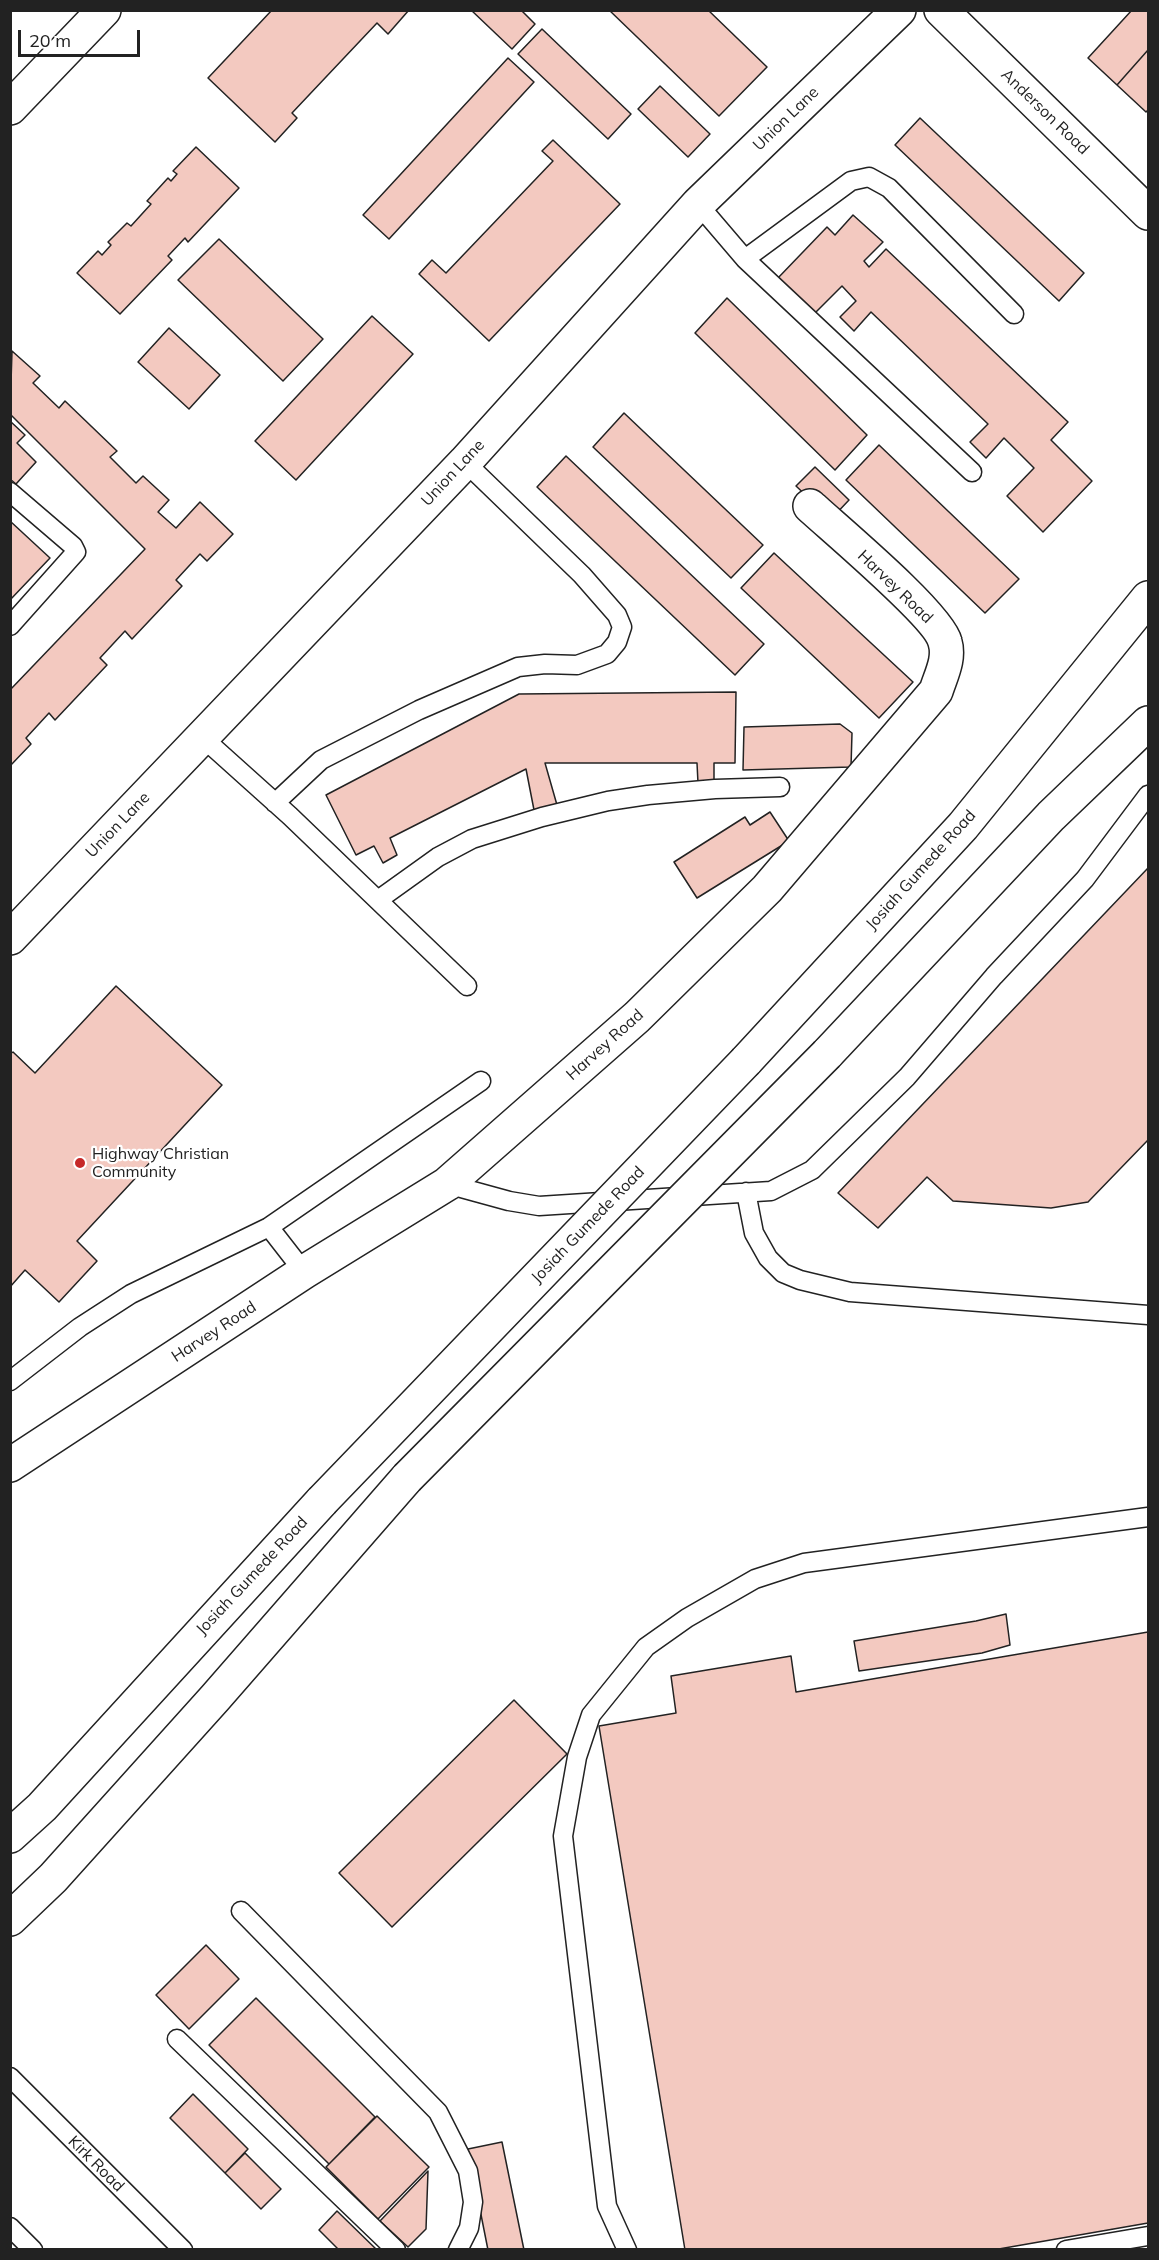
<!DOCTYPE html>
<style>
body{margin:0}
#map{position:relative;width:1159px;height:2260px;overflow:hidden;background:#fff;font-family:Mulish,sans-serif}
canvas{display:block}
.frame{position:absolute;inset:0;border:12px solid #222;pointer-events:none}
.scale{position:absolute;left:18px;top:30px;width:122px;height:27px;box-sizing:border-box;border:3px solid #222;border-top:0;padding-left:8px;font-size:18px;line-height:21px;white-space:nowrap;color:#222;-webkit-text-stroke:4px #fff;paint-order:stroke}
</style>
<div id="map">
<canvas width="1159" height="2260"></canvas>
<div class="frame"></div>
<div class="scale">20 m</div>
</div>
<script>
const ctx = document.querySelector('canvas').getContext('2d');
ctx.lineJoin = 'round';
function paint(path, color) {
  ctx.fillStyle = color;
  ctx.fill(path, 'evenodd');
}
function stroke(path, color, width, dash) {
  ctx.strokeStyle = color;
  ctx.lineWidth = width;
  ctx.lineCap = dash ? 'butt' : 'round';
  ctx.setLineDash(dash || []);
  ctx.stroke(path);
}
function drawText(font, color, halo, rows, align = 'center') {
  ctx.font = font + ' Mulish,sans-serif';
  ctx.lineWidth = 4.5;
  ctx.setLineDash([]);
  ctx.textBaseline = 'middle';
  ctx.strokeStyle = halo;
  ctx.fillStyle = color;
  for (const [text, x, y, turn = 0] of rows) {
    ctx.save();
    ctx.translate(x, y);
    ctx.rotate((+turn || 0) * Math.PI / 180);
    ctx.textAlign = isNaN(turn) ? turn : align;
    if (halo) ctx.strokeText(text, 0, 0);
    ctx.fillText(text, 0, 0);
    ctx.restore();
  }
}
const building = new Path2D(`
 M272,10h137l-21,24 -11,-11 -85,90 5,5 -22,24 -67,-64z
 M471,10h50l14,14 -23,25z
 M609,10h99l59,57 -48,49z
 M1132,10h16v40l-31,35 -29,-27z
 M542,29l89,85 -23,25 -90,-85z
 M1148,50v60l-2,2 -29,-27z
 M508,58l26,24 -145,157 -26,-24z
 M660,86l50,48 -22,23 -50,-48z
 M920,118l164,155 -25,28 -164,-156z
 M553,140l67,64 -131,137 -70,-67 13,-14 14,13 107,-112 -11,-10z
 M196,147l43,41 -51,54 -3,-4 -17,18 4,4 -52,54 -43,-41 21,-22 4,4 9,-10 -3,-3 19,-19 4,3 20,-22 -4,-3 21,-23 3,3 6,-7 -4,-3z
 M853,215l30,27 -19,19 5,6 17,-18 182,173 -17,18 41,41 -49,51 -36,-36 27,-28 -30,-30 -18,20 -16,-16 18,-18 -117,-112 -17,19 -14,-14 16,-16 -14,-15 -28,28 -37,-35 50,-52 8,8z
 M219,239l104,100 -40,42 -105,-101z
 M727,298l140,137 -32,35 -140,-137z
 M372,316l41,38 -117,126 -41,-39z
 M169,328l51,47 -31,34 -51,-47z
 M12,351l28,25 -7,7 26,25 6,-7 52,50 -7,6 26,26 7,-7 26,24 -11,12 18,16 24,-26 33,32 -26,27 -7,-7 -24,26 6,6 -50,53 -7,-8 -25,27 7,7 -52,55 -6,-7 -23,25 5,6 -21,22v-76l135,-141 -135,-135z
 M624,413l139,132 -32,33 -138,-131z
 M10,421l15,14 -8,8 19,19 -20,22 -6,-5z
 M879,445l140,134 -34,34 -139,-133z
 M566,456l198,188 -29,31 -198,-188z
 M815,467l34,33 -18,19 -35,-33z
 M10,521l40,37 -40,42z
 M774,553l139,129 -34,36 -138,-130z
 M736,692l-1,71h-21v19l-16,1 -1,-20h-152l12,42 -23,5 -8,-41 -136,69 7,17 -14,8 -9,-17 -18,9 -30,-60 193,-101z
 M840,724l12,9 -1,34 -108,3 1,-43z
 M770,812l19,29 -92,57 -23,-36 71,-45 5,8z
 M1148,868v272l-60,62 -37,6 -98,-7 -26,-24 -49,51 -40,-35z
 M116,986l106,99 -145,156 20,20 -38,41 -34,-32 -15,17v-233l3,-2 22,21z
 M1006,1614l4,31 -28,8 -123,18 -5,-30 122,-20z
 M1148,1632v591l-155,27h-308l-86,-524 77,-13 -5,-37 120,-20 5,36z
 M514,1700l53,54 -175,173 -53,-54z
 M206,1945l33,34 -50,50 -33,-34z
 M256,1998l119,119 -46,47 -120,-119z
 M193,2094l55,55 -23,24 -55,-55z
 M377,2116l52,51 -51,52 -52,-52z
 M502,2142l22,108h-36l-20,-101z
 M245,2153l36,36 -20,20 -36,-36z
 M428,2171l-2,58 -18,18 -28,-26z
 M337,2211l40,39h-38l-20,-20z`);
const lane = new Path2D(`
 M698,204l47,55 227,213
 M745,259l106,-78 18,-4 20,11 125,126
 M10,492l63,54 3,6 -66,74
 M202,737l88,79 177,170
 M275,803l46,-43 98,-50 99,-43 27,-3 32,1 30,-11 10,-12 5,-15 -5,-12 -35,-40 -117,-113
 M378,900l60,-43 34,-18 70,-22 66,-16 40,-6 67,-6 65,-2
 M447,1184l62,17 30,5 232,-15 41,-21 95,-93 87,-101 91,-97 63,-84
 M746,1192l8,41 14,25 15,15 17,7 50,12 298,23
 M269,1227l35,45
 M10,1381l70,-54 51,-33 138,-67 212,-146
 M241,1911l197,201 30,59 5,31 -4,26 -11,22
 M177,2039l219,211
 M10,2077l173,173
 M10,2227l23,23
 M627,2250l-20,-44 -44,-370 14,-79 14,-42 55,-68 41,-29 68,-39 49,-16 344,-46
 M1066,2250l82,-14`);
const street = new Path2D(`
 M941,10l207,203
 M10,108l94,-98
 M10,938l455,-476 233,-258 201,-194
 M10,1465l294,-193 143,-88 190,-167 130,-128 169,-198c5,-16 14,-32 9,-49 -6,-26 -110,-113 -135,-136`);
const primary = new Path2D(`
 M827,1054l224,-238 97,-93
 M746,1061l217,-235 185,-228
 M10,1836l32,-29 280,-306
 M10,1919l43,-41 162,-180 192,-220`);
const primaryBridge = new Path2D(`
 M407,1478l420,-424
 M322,1501l424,-440`);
const markers = [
 [80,1163,6,"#c62828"]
];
const streetNames = [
 ["Anderson Road",1045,112,44],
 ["Union Lane",786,119,-44],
 ["Union Lane",453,473,-47],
 ["Harvey Road",895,587,44],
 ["Union Lane",118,825,-46],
 ["Josiah Gumede Road",921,870,-48],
 ["Harvey Road",605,1045,-42],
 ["Josiah Gumede Road",588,1225,-46],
 ["Harvey Road",214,1332,-33],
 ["Josiah Gumede Road",252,1576,-47],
 ["Kirk Road",96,2164,45]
];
const poiNames = [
 ["Highway Christian",92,1154],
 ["Community",92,1172]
];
paint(building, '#f3c9c0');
stroke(building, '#222', 1.5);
stroke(lane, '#222', 21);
stroke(street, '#222', 36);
stroke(primary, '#222', 36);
stroke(lane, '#fff', 18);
stroke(street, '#fff', 33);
stroke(primary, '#fff', 33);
stroke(primaryBridge, '#222', 36, []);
stroke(primaryBridge, '#fff', 33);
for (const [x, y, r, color] of markers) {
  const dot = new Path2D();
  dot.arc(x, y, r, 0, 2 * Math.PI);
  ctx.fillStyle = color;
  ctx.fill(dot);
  stroke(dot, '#fff', 2);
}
drawText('16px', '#222', '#fff', streetNames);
drawText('16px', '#222', '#fff', poiNames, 'left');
</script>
